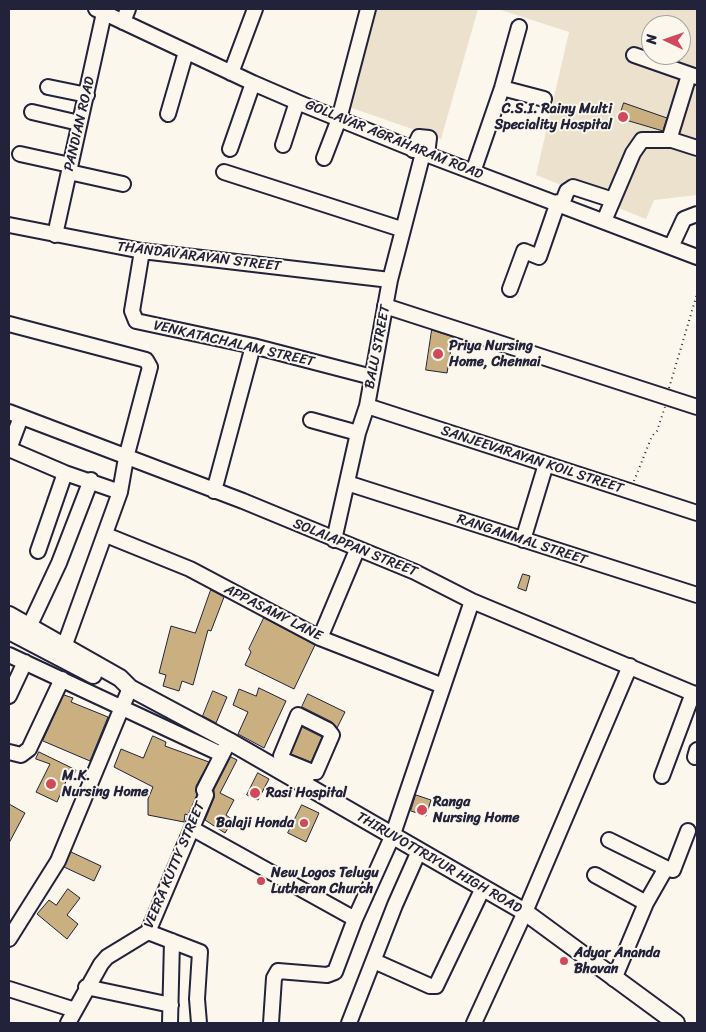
<!DOCTYPE html>
<style>
body{margin:0}
#map{position:relative;width:706px;height:1032px;overflow:hidden;background:#fbf7ec;font-family:Sriracha,sans-serif}
canvas{display:block}
.frame{position:absolute;inset:0;border:10px solid #22223b;pointer-events:none}
.north{position:absolute;left:641px;top:15px;width:50px;height:50px;box-sizing:border-box;background:#fbf7ec;border:1px solid #a4a2a5;border-radius:50%;rotate:273deg;font-size:14px;font-weight:700;line-height:20px;text-align:center;color:#22223b}
.north::after{content:'';display:block;margin:auto;width:18px;height:22px;background:#d1495b;clip-path:polygon(50% 0,100% 100%,50% 72%,0 100%)}
</style>
<div id="map">
<canvas width="706" height="1032"></canvas>
<div class="frame"></div>
<div class="north">N</div>
</div>
<script>
const ctx = document.querySelector('canvas').getContext('2d');
ctx.lineJoin = 'round';
function paint(path, color) {
  ctx.fillStyle = color;
  ctx.fill(path, 'evenodd');
}
function stroke(path, color, width, dash) {
  ctx.strokeStyle = color;
  ctx.lineWidth = width;
  ctx.lineCap = dash ? 'butt' : 'round';
  ctx.setLineDash(dash || []);
  ctx.stroke(path);
}
function drawText(font, color, halo, rows, align = 'center') {
  ctx.font = font + ' Sriracha,sans-serif';
  ctx.lineWidth = 4;
  ctx.setLineDash([]);
  ctx.textBaseline = 'middle';
  ctx.strokeStyle = halo;
  ctx.fillStyle = color;
  for (const [text, x, y, turn = 0] of rows) {
    ctx.save();
    ctx.translate(x, y);
    ctx.rotate((+turn || 0) * Math.PI / 180);
    ctx.textAlign = isNaN(turn) ? turn : align;
    if (halo) ctx.strokeText(text, 0, 0);
    ctx.fillText(text, 0, 0);
    ctx.restore();
  }
}
const built = new Path2D(`
 M372,9h106l-37,130 -95,-33z
 M498,9h199v186l-43,5 -8,19 -110,-44 33,-143zM651,25h30v30h-30z`);
const building = new Path2D(`
 M624,103l43,15 -4,13 -44,-13z
 M432,330l21,7 -6,36 -21,-3z
 M523,574l7,2 -4,15 -8,-3z
 M211,590l13,7 -13,34 -3,-1 -15,55 -11,-4 -3,10 -16,-5 3,-11 -7,-2 12,-47 24,7z
 M264,618l51,27 -21,44 -49,-24 6,-13 -2,-3z
 M259,688l27,13 -22,47 -26,-14 10,-22 -15,-7 6,-16 17,7z
 M213,691l14,6 -11,26 -13,-7z
 M308,694l37,18 -8,16 -5,-6 -30,-15z
 M64,695l9,3 -2,4 37,15 -18,44 -47,-20z
 M302,727l20,10 -11,25 -20,-8z
 M153,736l13,6 -1,4 44,16 -13,24 1,9 -9,20 -3,-1 -1,8 -36,-7v-16l5,-12 -39,-20 7,-18 22,9z
 M39,752l37,18 -5,11 -4,-2 -10,23 -21,-10 14,-28 -14,-5z
 M231,757l6,3 -17,33 14,7 -8,15 7,5 -8,13 -20,-13 9,-22v-8z
 M258,773l11,6 -11,21 -11,-5z
 M416,795l15,5 -5,16 -15,-5z
 M9,804l16,9 -16,30z
 M302,805l17,8 -13,29 -18,-9z
 M71,852l30,14 -7,15 -30,-14z
 M68,889l12,9 -13,17 11,9 -11,15 -30,-25 12,-14 7,5z`);
const path = new Path2D(`
 M669,388l28,-94
 M634,481l18,-45 5,-5 8,-24`);
const minor = new Path2D(`
 M96,9l157,74 44,19 126,51 274,104
 M123,22l5,-13
 M634,55l63,22
 M231,73l24,-64
 M48,87l39,8
 M502,88l42,11
 M32,112l47,11
 M168,114l18,-62
 M669,140l20,-65
 M283,145l14,-43
 M230,149l23,-66
 M413,150l6,-13 10,1 -2,17
 M20,154l50,11
 M324,158l15,-39 29,-110
 M69,172l54,12
 M224,172l177,57
 M473,172l29,-84 17,-61
 M562,204l5,-13 6,-4 40,13
 M604,221l29,-68 9,-13h30l25,8
 M9,225l133,26 248,29
 M55,235l49,-222
 M671,247l13,-28 13,-5
 M142,251l-10,60 4,10 117,25 119,31
 M510,289l14,-38 15,6 19,-55
 M385,306l312,101
 M9,324l137,36 4,7 -24,91 -6,34 -56,155
 M367,406l330,107
 M9,412l234,89 172,71 57,29 225,94
 M311,420l47,13
 M9,449l56,24 55,19
 M9,449l12,-32
 M347,483l350,112
 M214,491l39,-145
 M106,535l84,34 130,69 123,48
 M334,540l24,-107 9,-27 23,-126 33,-127
 M523,540l23,-76
 M38,551l27,-78
 M29,627l30,-64 32,-83
 M320,638l37,-88
 M9,655l212,99
 M9,696l16,-34
 M9,752l12,3 8,-6 33,-70
 M695,757l2,-7
 M662,776l31,-83
 M303,784l7,-13 -27,-11 -2,-4 17,-41 30,15 4,5 -16,37 -6,-1
 M193,829l162,90
 M609,840l57,28
 M595,875l51,28
 M148,932l52,20 -3,47 2,24
 M9,939l49,-78 72,-173
 M374,961l56,25h6l47,-98
 M614,979l32,-76 20,-35 7,2 15,-39
 M86,987l85,18
 M9,989l66,21
 M68,1023l33,-59 6,-7 41,-25 58,-137 -2,-5 25,-49
 M170,1023l2,-82
 M271,1023l3,-45 4,-7 49,4 8,-3 20,-53 37,-82 80,-236
 M349,1023l46,-118 24,-54
 M474,1023l51,-111 105,-246`);
const major = new Path2D(`
 M9,615l111,63 10,10 99,53 296,171 151,111
 M9,631l84,44`);
const markers = [
 [623,117,6,"#d1495b"],
 [438,354,6,"#d1495b"],
 [51,784,6,"#d1495b"],
 [255,793,6,"#d1495b"],
 [422,810,6,"#d1495b"],
 [304,823,5,"#d1495b"],
 [261,881,5,"#d1495b"],
 [564,961,5,"#d1495b"]
];
const poiNames = [
 ["C.S.I. Rainy Multi",612,109,"right"],
 ["Speciality Hospital",612,125,"right"],
 ["Priya Nursing",449,346],
 ["Home, Chennai",449,362],
 ["M.K.",62,776],
 ["Nursing Home",62,792],
 ["Rasi Hospital",266,793],
 ["Ranga",433,802],
 ["Nursing Home",433,818],
 ["Balaji Honda",294,823,"right"],
 ["New Logos Telugu",271,873],
 ["Lutheran Church",271,889],
 ["Adyar Ananda",574,953],
 ["Bhavan",574,969]
];
const streetNames = [
 ["PANDIAN ROAD",80,124,-77],
 ["GOLLAVAR AGRAHARAM ROAD",394,140,22],
 ["THANDAVARAYAN STREET",199,257,7],
 ["VENKATACHALAM STREET",234,344,13],
 ["BALU STREET",378,347,-79],
 ["SANJEEVARAYAN KOIL STREET",532,460,18],
 ["RANGAMMAL STREET",522,540,18],
 ["SOLAIAPPAN STREET",355,548,22],
 ["APPASAMY LANE",273,613,27],
 ["THIRUVOTTRIYUR HIGH ROAD",439,863,30],
 ["VEERA KUTTY STREET",175,865,-67]
];
paint(built, '#ece1cc');
paint(building, '#caaf80');
stroke(building, '#22223b', 1);
stroke(minor, '#22223b', 18);
stroke(major, '#22223b', 20);
stroke(path, '#22223b', 2, [1, 4]);
stroke(minor, '#fbf7ec', 14);
stroke(major, '#fbf7ec', 16);
for (const [x, y, r, color] of markers) {
  const dot = new Path2D();
  dot.arc(x, y, r, 0, 2 * Math.PI);
  ctx.fillStyle = color;
  ctx.fill(dot);
  stroke(dot, '#fbf7ec', 2);
}
drawText('bold 14px', '#22223b', '#fbf7ec', poiNames, 'left');
drawText('14px', '#22223b', '#fbf7ec', streetNames);
</script>
